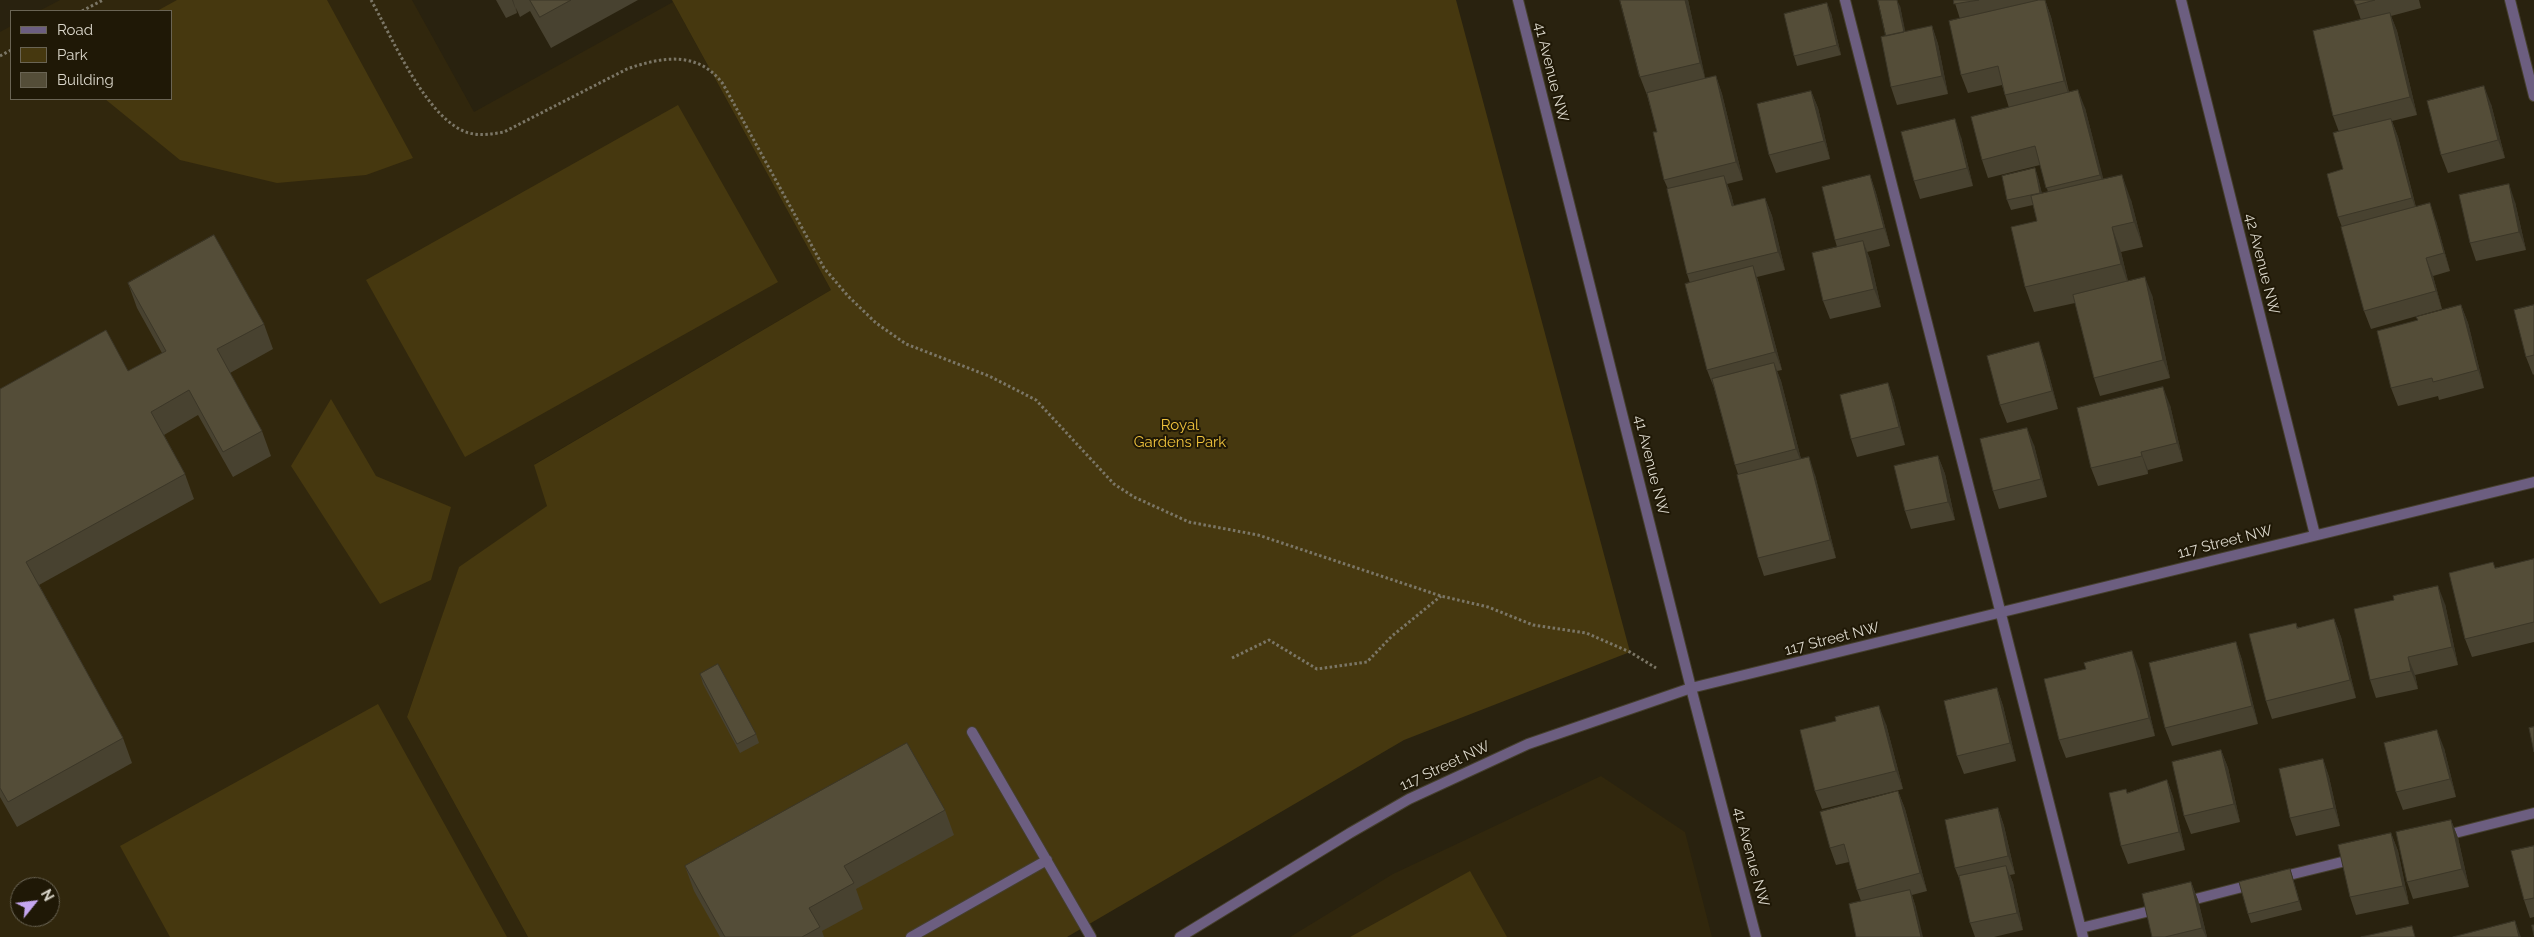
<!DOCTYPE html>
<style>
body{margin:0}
#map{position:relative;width:2534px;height:937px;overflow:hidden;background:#29220f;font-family:Raleway,sans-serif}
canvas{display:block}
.legend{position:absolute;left:10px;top:10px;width:162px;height:90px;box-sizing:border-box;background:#1f1806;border:1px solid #6a6454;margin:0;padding:6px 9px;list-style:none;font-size:15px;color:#dad6ca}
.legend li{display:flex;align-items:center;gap:10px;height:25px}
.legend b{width:25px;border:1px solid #6a6454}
.north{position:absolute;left:10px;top:877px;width:50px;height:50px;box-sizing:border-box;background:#1f1806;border:1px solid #6a6454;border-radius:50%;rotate:61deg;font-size:14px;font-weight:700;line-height:20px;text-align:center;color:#dad6ca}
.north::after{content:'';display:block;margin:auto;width:18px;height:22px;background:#c5a6f0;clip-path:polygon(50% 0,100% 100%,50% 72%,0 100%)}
</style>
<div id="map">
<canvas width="2534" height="937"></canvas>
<ul class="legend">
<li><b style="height:6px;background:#6c5e80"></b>Road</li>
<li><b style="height:14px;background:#46380f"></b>Park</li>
<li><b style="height:14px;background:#544d38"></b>Building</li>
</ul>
<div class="north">N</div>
</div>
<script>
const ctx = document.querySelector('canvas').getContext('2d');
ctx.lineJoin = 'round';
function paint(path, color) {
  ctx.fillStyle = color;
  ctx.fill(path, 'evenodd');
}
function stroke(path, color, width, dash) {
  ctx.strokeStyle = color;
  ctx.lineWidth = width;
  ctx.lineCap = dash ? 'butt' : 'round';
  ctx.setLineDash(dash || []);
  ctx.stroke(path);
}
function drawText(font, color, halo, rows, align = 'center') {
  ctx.font = font + ' Raleway,sans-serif';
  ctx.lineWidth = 4;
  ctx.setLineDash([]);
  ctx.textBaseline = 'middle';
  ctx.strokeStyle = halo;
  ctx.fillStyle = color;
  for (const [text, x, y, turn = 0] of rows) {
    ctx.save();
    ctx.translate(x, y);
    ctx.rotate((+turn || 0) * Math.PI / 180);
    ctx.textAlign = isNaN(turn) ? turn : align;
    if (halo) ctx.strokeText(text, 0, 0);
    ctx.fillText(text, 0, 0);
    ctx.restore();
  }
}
const built = new Path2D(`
 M60,0h352l62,112 199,-110 158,288 -296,174 13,42 -89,62 -52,149 121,220h-528v-905l11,-6v73h160v-88h-132zM20,887h30v30h-30z
 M1601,776l84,56 27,105h-422l103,-63z`);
const green = new Path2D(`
 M177,0h150l86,158 -47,17 -89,8 -97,-23 -75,-61h66v-88h-14z
 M672,0h784l174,652 -226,88 -337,197h-539l-121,-220 52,-150 88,-61 -13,-41 297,-175z
 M678,105l100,177 -313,175 -99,-177z
 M331,399l45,77 75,31 -20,73 -51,24 -89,-138z
 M378,704l129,233h-337l-50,-91z
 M1470,871l37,66h-157z`);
const path = new Path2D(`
 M371,0c21,37 56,121 98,133 12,3 23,1 35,-1l123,-63c34,-12 71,-19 96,15l101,184 24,28 28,27 30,21 83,32 47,24 78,84 20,13 55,25 69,13 183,61 47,11 45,18 53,8 44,19 26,16
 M82,11l21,-11
 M0,56l11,-6
 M1232,658l37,-18 48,29 50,-7 25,-26 49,-40`);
const service = new Path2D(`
 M1845,0l238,937
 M2510,0l24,96
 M972,732l119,205
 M2443,836l91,-23
 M2281,877l73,-18
 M2184,902l70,-18
 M2081,928l77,-19
 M911,937l136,-77`);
const minor = new Path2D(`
 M1518,0l173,688 843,-206
 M2181,0l134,535`);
const tertiary = new Path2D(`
 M1180,937l170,-104 59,-34 119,-55 163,-56 65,249`);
const wall = new Path2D(`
 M496,0h142l-87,48 -21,-37 -10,6 -4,-9 1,5 -11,5z
 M1688,0l17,78 11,-2 6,18 21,86 -16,4 4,10 3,12 31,-8 7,18 13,54 -28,7 2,7 23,86 -5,1 4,10 20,78 14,16 21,83 -72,18 -6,-18 -20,-84 -3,-9 -21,-77 -7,-18 -17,-87 -3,-9 -19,-85 -4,-9 -7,-48 -10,-37 -7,-18z
 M1954,0h91l6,17 18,75 16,16 18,71 28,21 12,47 -22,5 7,29 24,14 18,83 -70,18 -6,-18 -19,-75 -41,9 -9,-25 12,-66 -4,-16 -22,5 -4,-10 28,-32 3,10 4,16 6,-2 -8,-27 -52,13 -6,-18 27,-52 -4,-13 -3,-10 -34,8 -7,-18 -1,-56z
 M2354,0h65l2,8 -30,8 6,15 20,84 -25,6 6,16 18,70 20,14 14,50 -17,5 9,33 -71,20 -7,-18 -22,-84 -4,-10 5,-48 -4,-37 -6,-16 28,-96z
 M1900,6l5,26 27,-6 6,18 10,50 -51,11 -6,-18 -5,-51z
 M1831,13l10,42 -44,11 -3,-10z
 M1811,91l7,17 12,51 -54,14 -7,-18z
 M2491,104l14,54 -57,15 -7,-18z
 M1961,137l12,49 -53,13 -6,-18z
 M1870,175l6,18 14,53 -23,6 3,7 11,48 -51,12 -7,-18 14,-54 -2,-7z
 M2515,202l11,48 -50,11 -6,-18z
 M128,283l136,41 9,25 -43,24 32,58 9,25 -38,21 -35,-62 -34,20 21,39 9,25 -155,86 84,153 9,25 -115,64 -17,-30v-408l128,-18 34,-18 -25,-45z
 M2461,305l7,18 16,65 -45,12 -1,-4 -40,10 -7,-18 27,-68z
 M2534,305v69l-1,1 -7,-18z
 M2045,360l13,49 -51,14 -7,-18z
 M1888,383l6,18 11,44 -48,12 -6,-18z
 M2170,405l13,56 -35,9v4l-50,12 -7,-18z
 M2034,445l13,52 -48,12 -6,-18z
 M1938,456l7,18 10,46 -44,9 -6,-18z
 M2534,560v82l-62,15 -7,-18 30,-71z
 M2445,604l13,61 -43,10 3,14 -42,9 -6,-18z
 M2334,619l7,18 15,61 -84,21 -6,-18 30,-78 2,5z
 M2236,642l6,18 16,64 -86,22 -7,-18z
 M2086,669h53l16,67 -89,22 -7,-18z
 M700,674l56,60 3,9 -19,10 -37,-69z
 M1997,688l6,18 13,55 -52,13 -7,-18z
 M1886,724l17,65 -81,20 -7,-18z
 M2444,748l12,49 -53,13 -7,-18z
 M2221,750l7,18 12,54 -49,12 -7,-18z
 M2323,759l6,18 11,49 -44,10 -6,-18z
 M2167,780l6,17 12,53 -57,14 -7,-18 6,-53z
 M1898,791l7,18 22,82 -15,4 4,13 -55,-7 -4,-11 -8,-28 -13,3 -6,-17z
 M1998,808l6,18 11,48 -5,1 3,8 10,47 -29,7h-19l-5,-14 -9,-40 -6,-15z
 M945,810l9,25 -98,54 7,20 -41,22 2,6h-104l-26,-46 -9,-25z
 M2451,820l7,18 11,49 -56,12 -6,-17z
 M2391,833l7,18 11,53 -53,11 -6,-18z
 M2534,846v71l-4,1 -6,-18z
 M2290,869l12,41 -51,13 -3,-9z
 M2191,882l7,18 9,37h-55z`);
const shadedWall = new Path2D(`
 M512,0h1l4,13z
 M1685,0h3l18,81 -6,-18z
 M1897,0l3,6 8,38 -3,-10z
 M2045,0l6,17 19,82 -6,-18z
 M1827,3l4,10 10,42 -4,-10z
 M2390,13l7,18 20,84 -7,-18z
 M1932,26l6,18 10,50 -6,-18z
 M1716,76l6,18 21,86 -7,-18z
 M2484,86l7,18 14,54 -7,-18z
 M2078,90l7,18 22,85 -7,-18z
 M1811,91l7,17 12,51 -6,-18z
 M1955,119l6,18 12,49 -6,-18z
 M2391,119l7,18 20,79 -6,-18z
 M2035,168l3,10 6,24 -4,-9z
 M1870,175l6,18 14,53 -6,-18z
 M2122,175l9,25 12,47 -9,-25z
 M1724,176l7,18 7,30 -6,-18z
 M2509,184l6,18 11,48 -7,-18z
 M1765,198l7,18 13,54 -7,-18z
 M2430,203l6,18 14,50 -6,-18z
 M2112,227l9,25 9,38 -9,-26z
 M1863,241l7,18 11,48 -7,-18z
 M2426,258l7,18 9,33 -6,-18z
 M1753,266l6,18 23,86 -7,-18z
 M2145,277l7,18 18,83 -7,-18z
 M2461,305l7,18 16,65 -6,-18z
 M2039,342l6,18 13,49 -6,-18z
 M1774,363l7,18 22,86 -7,-18z
 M1888,383l6,18 11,44 -6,-18z
 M2163,387l7,18 13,56 -6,-18z
 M2027,428l7,17 13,52 -6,-18z
 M2141,452l7,18v4l-6,-18z
 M1938,456l7,18 10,46 -7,-18z
 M1809,457l6,18 21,83 -6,-18z
 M2438,586l7,18 13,61 -6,-18z
 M2334,619l7,18 15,61 -6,-18z
 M2236,642l6,18 16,64 -6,-18z
 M2132,651l7,18 16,67 -6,-18z
 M2408,657l7,18 3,14 -7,-18z
 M1997,688l6,18 13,55 -6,-18z
 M1879,706l7,18 17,65 -7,-18z
 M2437,730l7,18 12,49 -6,-18z
 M2221,750l7,18 12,54 -6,-18z
 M2323,759l6,18 11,49 -6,-18z
 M2167,780l6,17 12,53 -6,-18z
 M1898,791l7,18 22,82 -7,-18z
 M1998,808l6,18 11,48 -7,-18z
 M2451,820l7,18 11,49 -7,-18z
 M2391,833l7,18 11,53 -6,-18z
 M2006,866l7,17 10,47 -6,-17z
 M2290,869l3,9 9,32 -3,-9z
 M2191,882l7,18 9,37h-1l-4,-9z
 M1910,890l6,18 7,29h-2z
 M2515,921l6,16h-2z`);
const building = new Path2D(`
 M530,0h41l-31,17z
 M1620,0h65l15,63 -60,14z
 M1878,0h19l7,32 -18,4z
 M1954,0h25l-25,4z
 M2039,0h6l19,81 -59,14 -7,-29 -37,9 -12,-54z
 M2354,0h21l-19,5z
 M1827,3l10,42 -43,11 -10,-42z
 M2390,13l20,84 -77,19 -20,-85z
 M1932,26l10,50 -51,11 -10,-50z
 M1716,76l20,86 -72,18 -11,-48h4l-10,-39z
 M2484,86l14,54 -57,15 -14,-54z
 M2078,90l22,85 -54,13 -11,-42 -53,14 -11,-43z
 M1811,91l13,50 -55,14 -12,-51z
 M1955,119l12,49 -53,13 -13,-49z
 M2391,119l21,79 -74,19 -11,-43 16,-5 -10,-36z
 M2035,168l5,25 -33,7 -5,-24z
 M1870,175l14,53 -49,12 -13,-53z
 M2122,175l12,47 -22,5 9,37 -96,23 -14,-60 26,-6 -6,-25z
 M1724,176l8,30 33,-8 13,54 -91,22 -20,-85z
 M2509,184l10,48 -49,11 -11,-48z
 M2430,203l14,50 -18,5 10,33 -72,20 -23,-84z
 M214,235l50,89 -47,25 45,82 -39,21 -34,-62 -38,22 34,62 -159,88 97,176 -115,64 -8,-14v-399l106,-59 22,41 38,-20 -38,-68z
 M1863,241l11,48 -51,12 -11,-48z
 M1753,266l22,86 -68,18 -22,-86z
 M2145,277l18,83 -69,18 -21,-83z
 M2461,305l17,65 -45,12 -1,-4 -41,10 -14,-57 41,-11 -2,-3z
 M2534,305v50l-8,2 -12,-47z
 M2039,342l13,49 -52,14 -13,-49z
 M1774,363l22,86 -61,16 -23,-86z
 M1888,383l11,44 -48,12 -11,-44z
 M2163,387l14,56 -36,9 1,4 -51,12 -14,-60z
 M2027,428l14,51 -48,12 -13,-52z
 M1938,456l10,46 -43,9 -11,-45z
 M1809,457l21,83 -72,18 -21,-83z
 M2534,559v63l-69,17 -16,-66 44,-11 2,6z
 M2438,586l14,61 -44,10 3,14 -41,9 -16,-71 40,-9 -1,-4z
 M2334,619l16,61 -84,21 -17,-67 47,-11 1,5z
 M2236,642l16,64 -87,22 -16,-65z
 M2132,651l17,67 -90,22 -15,-61 42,-10 -2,-6z
 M718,664l38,70 -19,10 -37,-70z
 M1997,688l13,55 -53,13 -13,-55z
 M1879,706l17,65 -81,20 -15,-61 36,-9 -1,-4z
 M2534,727v25l-5,-24z
 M2437,730l13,49 -54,13 -12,-49z
 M907,743l38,67 -101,56 10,17 -45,25 11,19 -18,10h-77l-40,-71z
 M2221,750l13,54 -50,12 -12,-54z
 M2323,759l11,49 -44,10 -11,-49z
 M2167,780l12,52 -58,14 -12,-53 17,-4 1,4z
 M1898,791l22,82 -63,17 -13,-46 -14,4 -10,-36z
 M1998,808l10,48 -53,12 -10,-48z
 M2451,820l11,49 -55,13 -11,-50z
 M2391,833l12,53 -53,11 -12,-52z
 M2534,846v52l-10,2 -13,-49z
 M2006,866l11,47 -47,10 -11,-47z
 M2290,869l9,32 -51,13 -9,-32z
 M2191,882l11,46 -37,9h-13l-10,-43z
 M1910,890l11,47h-65l-7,-33z
 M2515,921l4,16h-66z
 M2532,925h2v10z
 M2412,926l3,11h-54z`);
const streetNames = [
 ["41 Avenue NW",1551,72,76],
 ["42 Avenue NW",2262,264,76],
 ["41 Avenue NW",1651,465,76],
 ["117 Street NW",2225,542,-14],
 ["117 Street NW",1832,639,-14],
 ["117 Street NW",1445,766,-25],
 ["41 Avenue NW",1751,857,75]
];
const parkNames = [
 ["Royal",1180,425],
 ["Gardens Park",1180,442]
];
paint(built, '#31270d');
paint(green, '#46380f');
stroke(service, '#453f2d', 12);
stroke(minor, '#453f2d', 12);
stroke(tertiary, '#453f2d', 12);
stroke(path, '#7b7666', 3, [2.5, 2.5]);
stroke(service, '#6c5e80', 10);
stroke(minor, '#6c5e80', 10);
stroke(tertiary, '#6c5e80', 10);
paint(wall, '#484230');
paint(shadedWall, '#3b3627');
paint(building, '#544d38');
stroke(building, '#3b3627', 1);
drawText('15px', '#dad6ca', '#1f1806', streetNames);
drawText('15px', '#efc23c', '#1f1806', parkNames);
</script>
